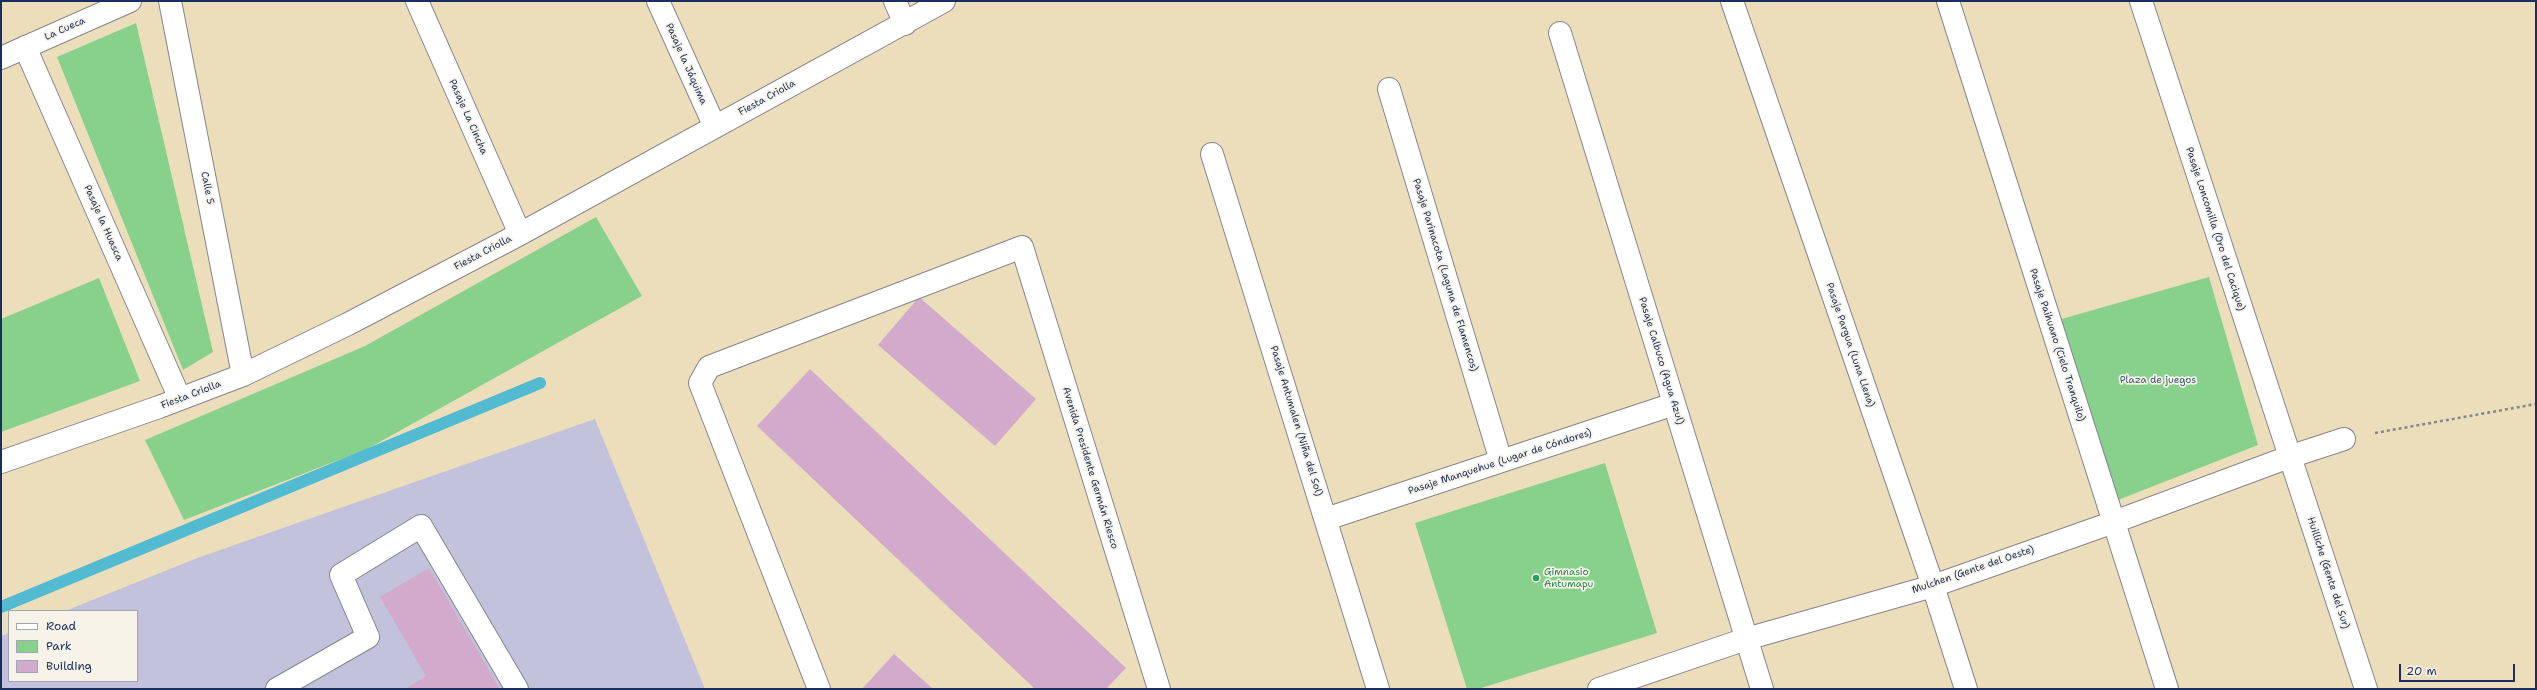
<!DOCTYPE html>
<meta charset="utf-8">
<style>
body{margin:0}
#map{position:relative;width:2537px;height:690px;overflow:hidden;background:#ecdeba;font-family:"Shantell Sans",sans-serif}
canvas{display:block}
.frame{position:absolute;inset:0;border:2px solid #1b2f5e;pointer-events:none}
.legend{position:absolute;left:8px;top:610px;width:130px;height:72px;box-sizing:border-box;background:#f7f3e8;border:1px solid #9fa5b1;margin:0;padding:5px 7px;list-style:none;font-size:12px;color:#1b2f5e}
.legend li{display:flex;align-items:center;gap:8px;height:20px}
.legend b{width:20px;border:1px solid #9fa5b1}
.scale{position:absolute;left:2399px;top:664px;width:116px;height:18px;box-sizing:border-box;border:2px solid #1b2f5e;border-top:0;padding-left:5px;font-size:12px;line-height:14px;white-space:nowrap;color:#1b2f5e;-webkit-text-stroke:3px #f7f3e8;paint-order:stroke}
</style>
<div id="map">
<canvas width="2537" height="690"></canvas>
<div class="frame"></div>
<ul class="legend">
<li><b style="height:5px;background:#fff"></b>Road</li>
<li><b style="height:11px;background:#88d18d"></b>Park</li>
<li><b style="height:11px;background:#d2aacb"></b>Building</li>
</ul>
<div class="scale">20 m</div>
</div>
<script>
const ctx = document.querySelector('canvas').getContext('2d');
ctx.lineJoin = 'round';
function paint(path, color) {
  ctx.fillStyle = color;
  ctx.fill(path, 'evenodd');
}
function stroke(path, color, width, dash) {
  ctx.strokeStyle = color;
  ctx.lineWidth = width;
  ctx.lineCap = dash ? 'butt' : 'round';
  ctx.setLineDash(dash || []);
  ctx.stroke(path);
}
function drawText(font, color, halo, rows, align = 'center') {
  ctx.font = font + ' "Shantell Sans",sans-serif';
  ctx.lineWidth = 3.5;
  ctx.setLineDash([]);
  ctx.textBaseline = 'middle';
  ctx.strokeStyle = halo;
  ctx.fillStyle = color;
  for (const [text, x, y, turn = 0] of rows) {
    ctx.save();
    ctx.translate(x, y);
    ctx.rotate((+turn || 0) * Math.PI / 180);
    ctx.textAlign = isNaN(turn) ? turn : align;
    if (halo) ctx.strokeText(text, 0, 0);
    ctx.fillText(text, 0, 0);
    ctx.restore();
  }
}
const industrial = new Path2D(`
 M595,419l110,270h-704v-53l8,-3v48h128v-70h-72l135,-54z`);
const green = new Path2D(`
 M136,23l77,329 -30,18 -126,-313z
 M596,217l46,79 -275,153 -183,71 -39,-80 220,-94z
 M2209,277l49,168 -145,57 -55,-182z
 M99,278l41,103 -139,51v-113z
 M1605,463l52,170 -179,56h-11l-52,-166z`);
const stream = new Path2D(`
 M1,607l539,-224`);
const building = new Path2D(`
 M919,297l117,102 -41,47 -117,-101z
 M810,369l316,299 -20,21h-71l-278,-263z
 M429,568l71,121h-95l21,-13 -46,-79z
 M894,654l39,35h-71z`);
const path = new Path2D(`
 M2375,433l161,-29`);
const minor = new Path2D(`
 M170,1l73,374
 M417,1l103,233
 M658,1l57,126
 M895,1l10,23
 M1732,1l201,585 33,103
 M1948,1l219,688
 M2141,1l225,688
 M1560,33l202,656
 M25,47l155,352
 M1,58l129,-57
 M1389,89l112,372
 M1212,154l166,535
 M1,462l158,-55 84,-32 105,-51 172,-90 424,-233
 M1326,519l348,-115
 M277,689l91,-52 -27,-62 80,-49 96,163
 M819,689l-119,-306 9,-16 313,-120 137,442
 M1599,689l147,-50 187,-53 181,-64 175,-65 55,-18`);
const markers = [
 [1536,578,4,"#2e9e5b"]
];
const streetNames = [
 ["La Cueca",65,29,-24],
 ["Pasaje la Jáquima",686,64,66],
 ["Fiesta Criolla",767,98,-29],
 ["Pasaje La Cincha",468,117,66],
 ["Calle 5",207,188,79],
 ["Pasaje la Huasca",103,223,66],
 ["Pasaje Loncomilla (Oro del Cacique)",2215,229,72],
 ["Fiesta Criolla",483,253,-28],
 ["Pasaje Parinacota (Laguna de Flamencos)",1445,275,73],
 ["Pasaje Pargua (Luna Llena)",1850,345,71],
 ["Pasaje Paihuano (Cielo Tranquilo)",2057,345,72],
 ["Pasaje Calbuco (Agua Azul)",1661,361,73],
 ["Fiesta Criolla",191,395,-21],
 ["Pasaje Antumalen (Niña del Sol)",1296,421,73],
 ["Pasaje Manquehue (Lugar de Cóndores)",1500,462,-18],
 ["Avenida Presidente Germán Riesco",1090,468,73],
 ["Mulchen (Gente del Oeste)",1973,570,-19],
 ["Huilliche (Gente del Sur)",2328,573,72]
];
const parkNames = [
 ["Plaza de juegos",2158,380]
];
const leisureNames = [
 ["Gimnasio",1544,572],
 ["Antumapu",1544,584]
];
paint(industrial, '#c2c2dc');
paint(green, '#88d18d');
stroke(stream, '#53bbd1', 12);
paint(building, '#d2aacb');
stroke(minor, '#84868c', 24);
stroke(path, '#84868c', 2.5, [3, 3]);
stroke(minor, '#fff', 22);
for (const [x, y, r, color] of markers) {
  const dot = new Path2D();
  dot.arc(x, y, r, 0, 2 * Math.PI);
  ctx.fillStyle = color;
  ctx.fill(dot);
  stroke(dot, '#f7f3e8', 1.5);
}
drawText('10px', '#1b2f5e', '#f7f3e8', streetNames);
drawText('10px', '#36586a', '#f7f3e8', parkNames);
drawText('10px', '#27864d', '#f7f3e8', leisureNames, 'left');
</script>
